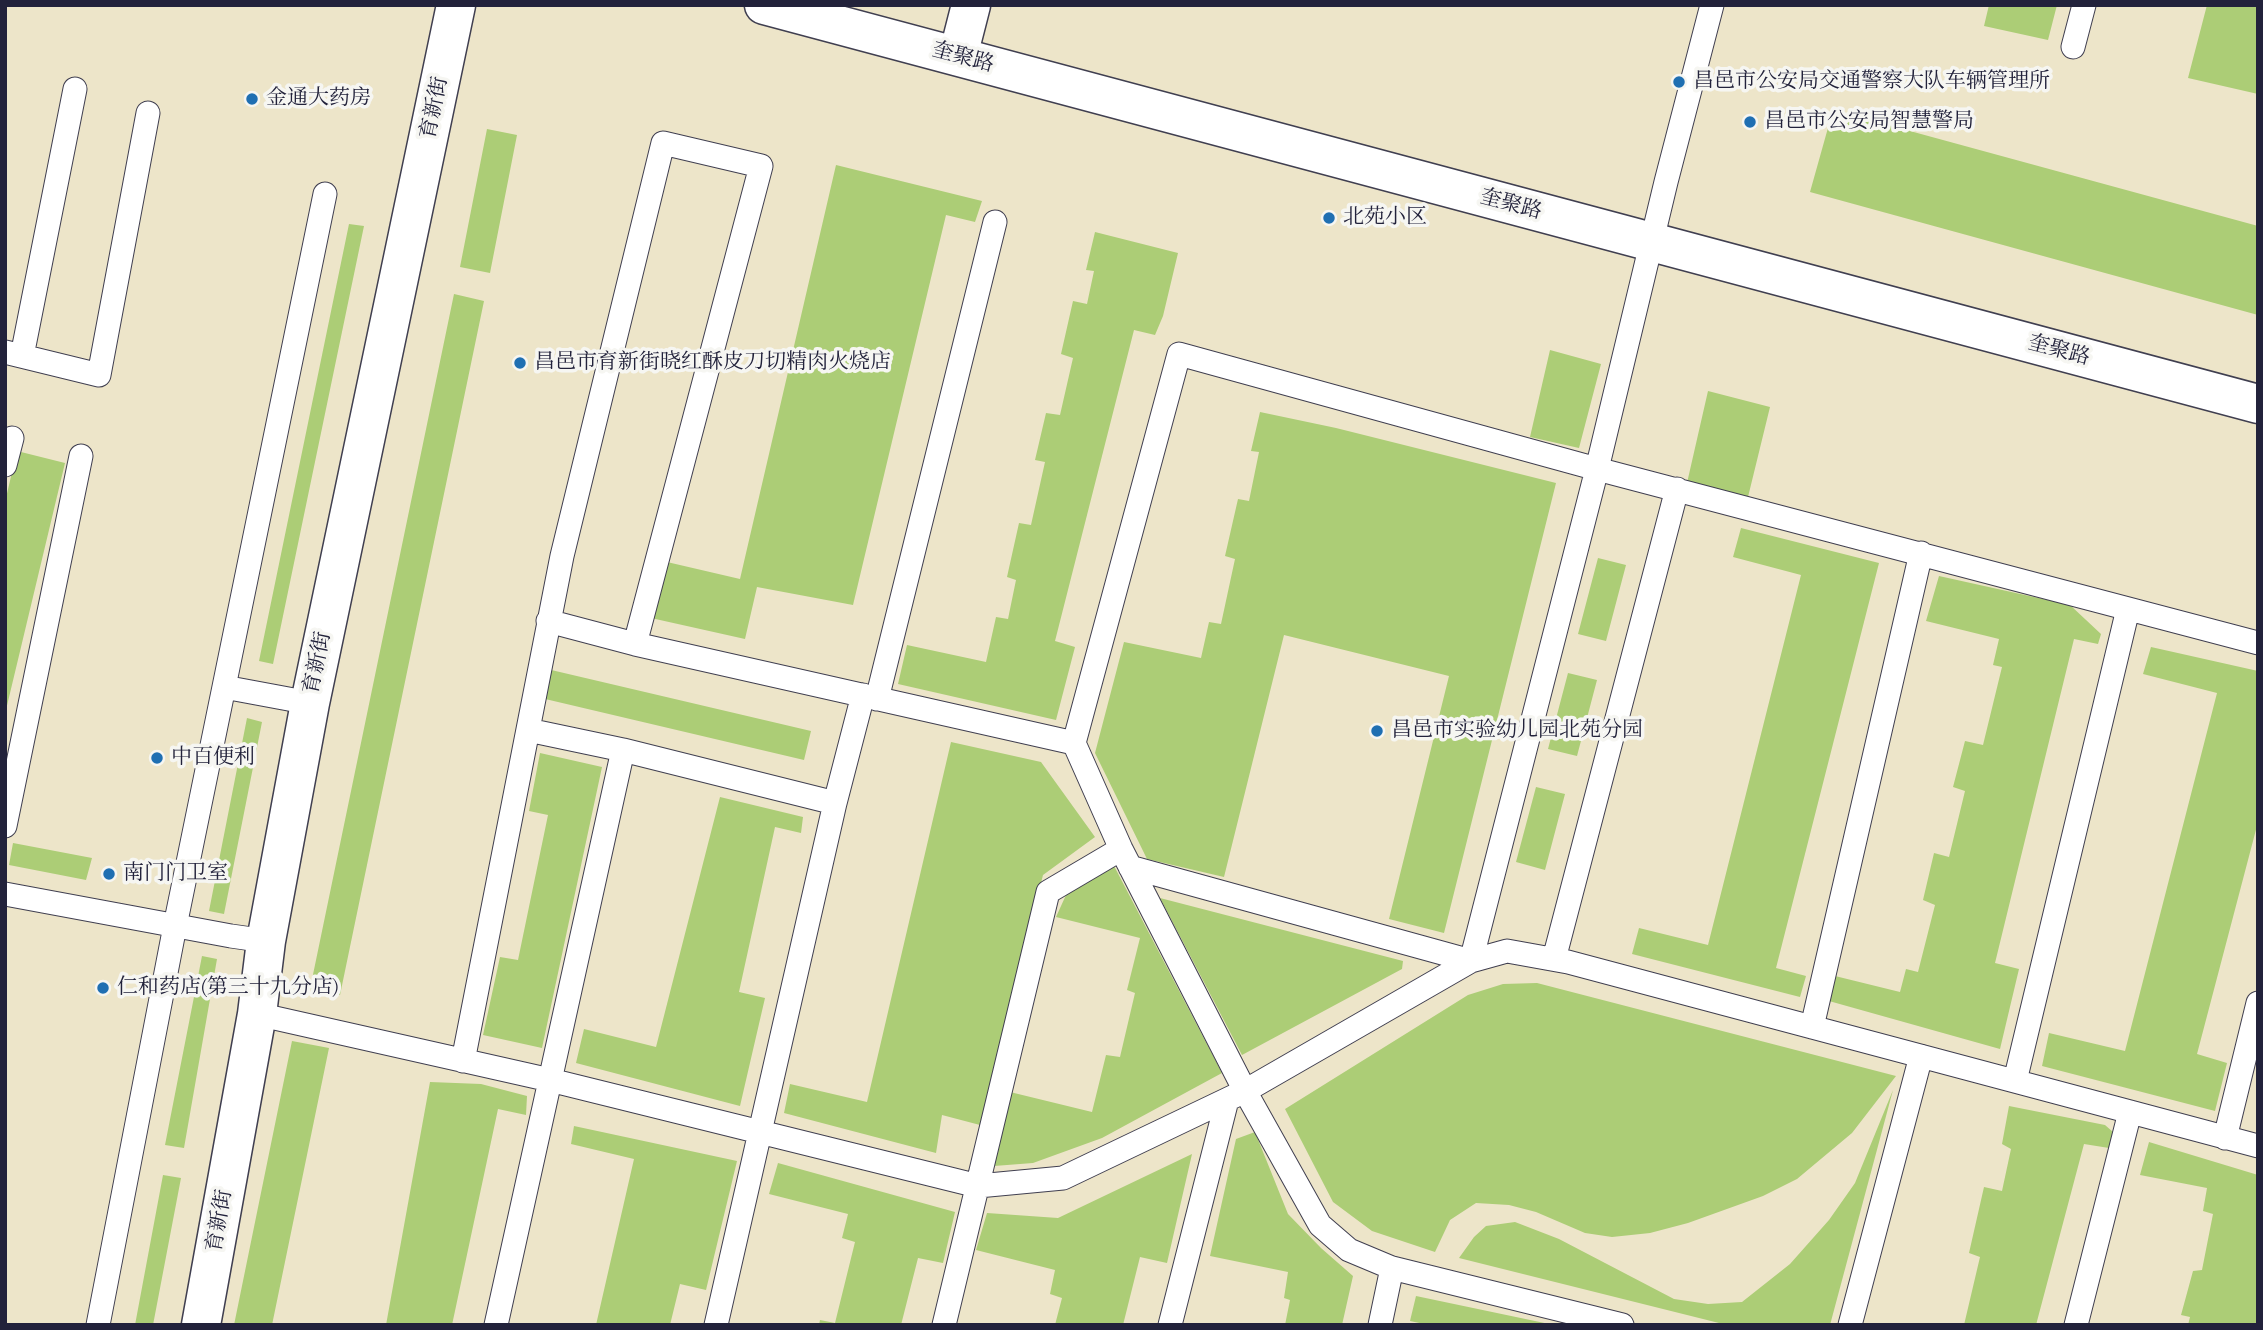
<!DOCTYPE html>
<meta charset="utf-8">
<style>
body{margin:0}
#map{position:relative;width:2263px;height:1330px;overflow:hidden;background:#ede5c9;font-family:"IM FELL French Canon",serif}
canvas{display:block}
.frame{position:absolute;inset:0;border:7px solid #22223b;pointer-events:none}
</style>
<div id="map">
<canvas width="2263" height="1330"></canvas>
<div class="frame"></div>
</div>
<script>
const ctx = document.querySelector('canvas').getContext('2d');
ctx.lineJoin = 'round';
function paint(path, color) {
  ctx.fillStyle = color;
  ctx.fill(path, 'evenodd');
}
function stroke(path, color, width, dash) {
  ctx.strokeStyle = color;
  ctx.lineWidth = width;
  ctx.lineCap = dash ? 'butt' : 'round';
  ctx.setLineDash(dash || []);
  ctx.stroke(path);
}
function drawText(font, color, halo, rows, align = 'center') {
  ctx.font = font + ' "IM FELL French Canon","Noto Serif SC",serif';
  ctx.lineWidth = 7;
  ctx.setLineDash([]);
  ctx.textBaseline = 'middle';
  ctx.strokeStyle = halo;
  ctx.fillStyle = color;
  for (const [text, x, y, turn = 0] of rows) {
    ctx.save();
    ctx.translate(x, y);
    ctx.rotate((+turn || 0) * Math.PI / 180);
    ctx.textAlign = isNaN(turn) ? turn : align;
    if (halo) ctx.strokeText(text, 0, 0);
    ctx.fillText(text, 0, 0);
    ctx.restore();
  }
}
const green = new Path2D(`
 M1989,5h68l-9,35 -64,-14z
 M2207,5h51v89l-70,-16z
 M1833,110l425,116v89l-448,-123z
 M487,129l30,6 -27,138 -30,-6z
 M836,165l146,36 -7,21 -29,-7 -93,390 -96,-18 -12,52 -94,-21 16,-56 73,17z
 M349,224l15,2 -91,438 -14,-3z
 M1095,232l83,21 -15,63 -8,19 -21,-5 -79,311 20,6 -19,73 -158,-36 9,-39 79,17 10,-45 12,2 8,-39 -9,-3 12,-54 12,2 14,-63 -10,-2 11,-47 14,2 13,-57 -12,-4 12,-53 14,3 7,-33 -8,-1z
 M454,294l30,7 -144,694 -30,-6z
 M1550,350l51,14 -22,84 -49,-11z
 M1708,391l62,16 -22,90 -61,-14z
 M1260,412l76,16 220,55 -112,450 -55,-14 60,-243 -165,-41 -60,242 -77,-18 -52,-106 29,-111 77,16 8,-36 12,2 14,-65 -10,-3 13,-57 11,2 10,-49 -8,-1z
 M17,451l48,12 -60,251v-212z
 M1741,528l138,35 -103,405 30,8 -6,21 -168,-43 7,-26 69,17 93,-370 -68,-18z
 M1598,558l28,7 -20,76 -28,-7z
 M1939,576l131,29 31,29 -3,10 -24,-5 -79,324 24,6 -19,80 -171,-48 6,-25 65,16 6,-23 12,3 17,-67 -12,-5 11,-47 15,4 16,-66 -12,-4 12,-46 18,4 19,-78 -9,-2 6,-26 -73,-18z
 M2151,647l107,24v151l-61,232 30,9 -12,48 -173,-45 7,-33 76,18 92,-358 -74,-19z
 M547,669l264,62 -7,29 -263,-62z
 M1568,673l29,7 -20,76 -29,-7z
 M247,718l15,4 -38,192 -15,-3z
 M951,742l90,20 54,75 -52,38 -63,250 -38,-10 -6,38 -152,-40 6,-29 77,18z
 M540,753l62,14 -60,281 -59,-13 17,-78 18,3 30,-145 -19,-4z
 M1536,787l29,7 -20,76 -29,-8z
 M720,797l83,20 -2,16 -26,-6 -36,165 26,6 -25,108 -164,-43 8,-34 72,18z
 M13,843l79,15 -6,22 -77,-15z
 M1112,862l110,211 -120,65 -69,25 -39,3 16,-74 82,20 14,-57 14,2 15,-64 -8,-3 13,-52 -84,-21 10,-22z
 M1160,898l243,63 -1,8 -160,86z
 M202,956l15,3 -33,189 -19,-3z
 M1537,983l359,93 -44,57 -55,46 -34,17 -75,27 -38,10 -38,4 -27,-4 -49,-21 -27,-7 -33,-2 -26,17 -15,32 -63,-21 -39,-29 -48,-93 183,-114 35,-11z
 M292,1041l37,7 -57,277h-38z
 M430,1082l51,2 46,12 -1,19 -28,-6 -46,216h-66z
 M1893,1090l-63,235h-103l-268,-67 15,-21 12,-11 29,-4 44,17 115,60 34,5 34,-2 48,-38 39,-44 26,-37z
 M2009,1106l96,19 8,7 -4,16 -25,-4 -48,181h-72l16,-68 -11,-4 15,-66 18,4 9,-42 -9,-5z
 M574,1126l163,35 -31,129 -26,-6 -10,41h-74l38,-166 -63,-15z
 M1255,1132l33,82 33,34 32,28 -11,49h-57l5,-25 -6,-2 4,-26 -78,-16 26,-117z
 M2149,1142l109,33v150h-70l2,-8 -9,-2 12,-44 9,-1 11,-56 -10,-3 4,-23 -67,-13z
 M1192,1154l-25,109 -27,-6 -17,68h-68l7,-27 -12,-4 5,-24 -79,-20 11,-37 71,5z
 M778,1163l177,49 -12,51 -25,-5 -17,67h-82l1,-5 15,3 20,-81 -13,-4 6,-24 -79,-20z
 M163,1175l18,3 -28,147h-18z
 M1416,1296l138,29h-125l-19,-4z`);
const lane = new Path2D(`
 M2073,47l11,-42
 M5,352l94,23 49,-262
 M22,356l53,-267
 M5,465l7,-27
 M548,621l87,23 439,99 47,106 124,242 226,-130 36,-10 61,11 690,184
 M224,687l86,16
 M877,699l118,-477
 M528,730l95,20 212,53
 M1074,743l105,-389 418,115 661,174
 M5,826l76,-370
 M1130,867l341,94 126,-492 69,-287 46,-177
 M5,894l226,42 35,5
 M1554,959l123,-470
 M257,1014l293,66 428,106 85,-8 182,-87 75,134 29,25 43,18 230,57
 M1812,1027l109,-474
 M463,1061l99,-505 101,-413 98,23 -126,478
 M2015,1081l113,-472
 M2225,1138l33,-135
 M98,1325l77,-399 150,-732
 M496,1325l127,-575
 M716,1325l119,-522 28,-108
 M944,1325l104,-433 73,-43
 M1170,1325l57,-225
 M1380,1325l12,-57
 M1850,1325l71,-269
 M2076,1325l54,-213`);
const street = new Path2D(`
 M958,56l13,-51`);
const secondary = new Path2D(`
 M764,5l1494,399
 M201,1325l56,-311 9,-73 44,-238 146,-698`);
const markers = [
 [1679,82,7,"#1f6fb2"],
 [252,99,7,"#1f6fb2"],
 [1750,122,7,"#1f6fb2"],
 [1329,218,7,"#1f6fb2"],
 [520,363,7,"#1f6fb2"],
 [1377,731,7,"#1f6fb2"],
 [157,758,7,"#1f6fb2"],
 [109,874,7,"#1f6fb2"],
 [103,988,7,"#1f6fb2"]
];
const streetNames = [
 ["奎聚路",963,58,15],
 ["育新街",435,108,-78],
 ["奎聚路",1511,205,15],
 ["奎聚路",2059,351,15],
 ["育新街",318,663,-78],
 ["育新街",220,1221,-80]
];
const poiNames = [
 ["昌邑市公安局交通警察大队车辆管理所",1693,82],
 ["金通大药房",266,99],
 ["昌邑市公安局智慧警局",1764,122],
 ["北苑小区",1343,218],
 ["昌邑市育新街晓红酥皮刀切精肉火烧店",534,363],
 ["昌邑市实验幼儿园北苑分园",1391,731],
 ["中百便利",171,758],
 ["南门门卫室",123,874],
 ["仁和药店(第三十九分店)",117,988]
];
paint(green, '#accd76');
stroke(lane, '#403f50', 25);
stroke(street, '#403f50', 41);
stroke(secondary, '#403f50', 41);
stroke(lane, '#fff', 23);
stroke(street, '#fff', 38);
stroke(secondary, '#fff', 38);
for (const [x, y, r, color] of markers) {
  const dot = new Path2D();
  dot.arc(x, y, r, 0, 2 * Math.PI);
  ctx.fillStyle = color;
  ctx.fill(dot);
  stroke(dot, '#f6f6f2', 2.5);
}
drawText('21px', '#22223b', '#f6f6f2', streetNames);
drawText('21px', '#22223b', '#f6f6f2', poiNames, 'left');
</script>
